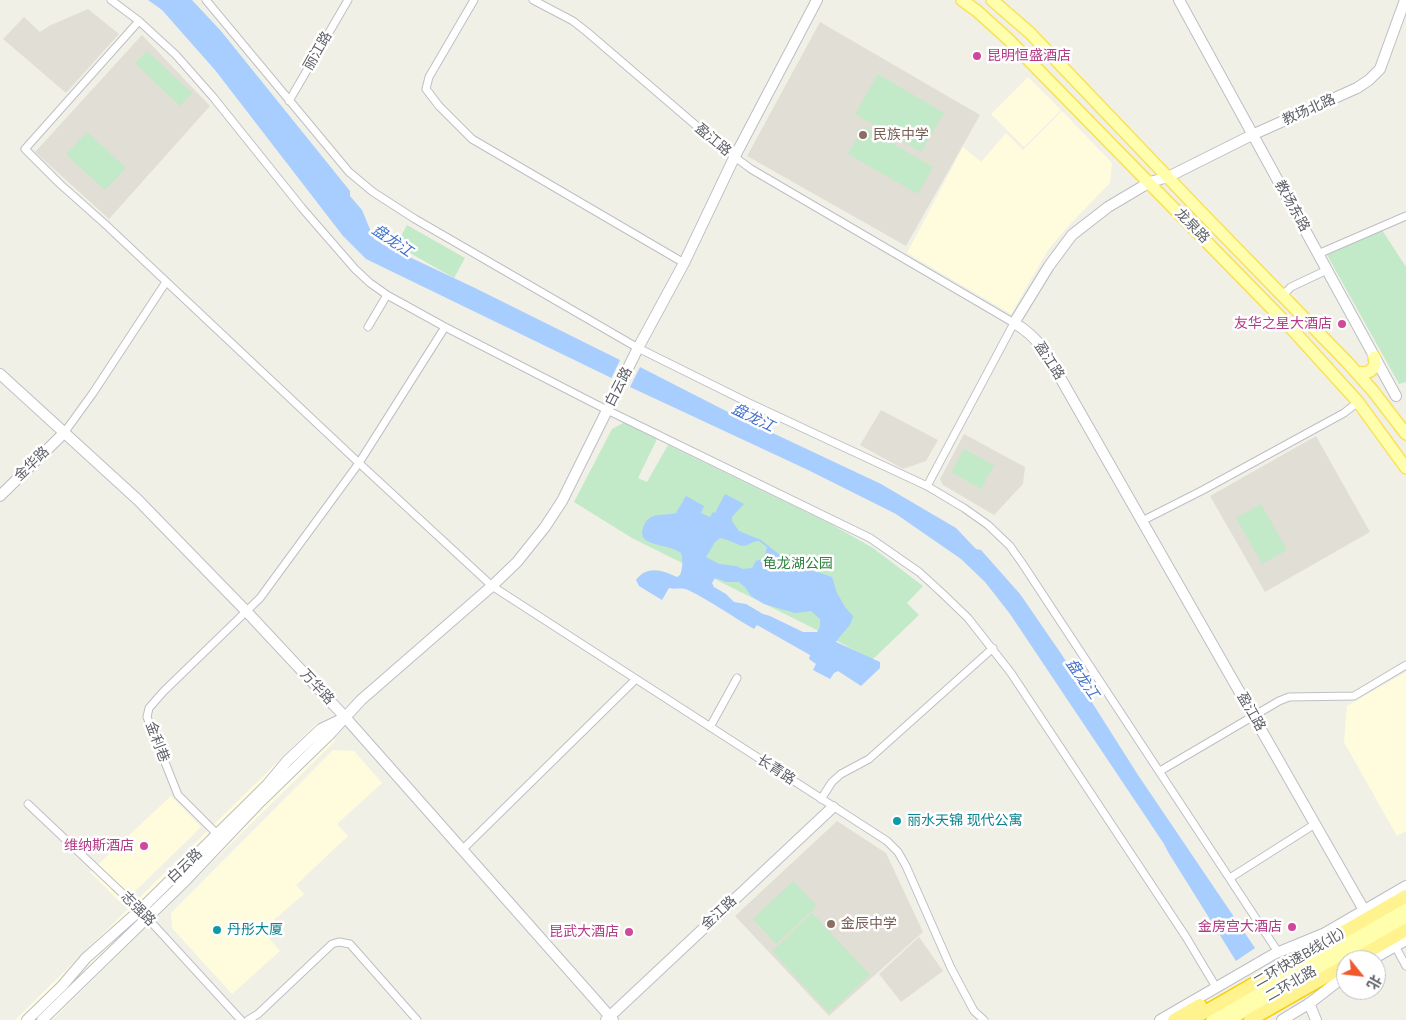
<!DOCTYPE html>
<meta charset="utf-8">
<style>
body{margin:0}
#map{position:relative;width:1406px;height:1020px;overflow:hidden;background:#f1f0e7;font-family:Figtree,"Noto Sans SC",sans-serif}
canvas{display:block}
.north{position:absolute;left:1336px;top:950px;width:50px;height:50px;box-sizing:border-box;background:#fff;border:1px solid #bfc0c3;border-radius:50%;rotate:119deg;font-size:14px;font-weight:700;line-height:20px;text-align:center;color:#5e6168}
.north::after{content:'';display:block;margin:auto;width:18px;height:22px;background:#f1582c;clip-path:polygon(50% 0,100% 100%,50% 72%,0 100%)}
</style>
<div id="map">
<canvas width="1406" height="1020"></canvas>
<div class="north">北</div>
</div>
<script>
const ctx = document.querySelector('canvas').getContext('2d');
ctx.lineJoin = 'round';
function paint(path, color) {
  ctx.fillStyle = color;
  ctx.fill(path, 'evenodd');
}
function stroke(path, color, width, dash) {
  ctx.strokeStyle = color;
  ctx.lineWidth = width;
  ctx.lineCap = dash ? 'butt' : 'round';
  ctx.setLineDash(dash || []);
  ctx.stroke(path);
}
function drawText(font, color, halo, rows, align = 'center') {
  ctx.font = font + ' Figtree,"Noto Sans SC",sans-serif';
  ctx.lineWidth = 5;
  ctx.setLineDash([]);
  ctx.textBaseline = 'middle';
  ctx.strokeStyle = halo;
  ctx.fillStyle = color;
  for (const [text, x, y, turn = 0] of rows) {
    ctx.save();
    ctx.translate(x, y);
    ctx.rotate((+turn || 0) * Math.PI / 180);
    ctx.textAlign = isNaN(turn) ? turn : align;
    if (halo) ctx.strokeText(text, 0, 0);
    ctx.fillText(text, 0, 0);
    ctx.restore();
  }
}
const commercial = new Path2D(`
 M1028,77l33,33 -37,37 -33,-33z
 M1062,111l50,52 -2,20 -39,40 -23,27 -37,64 -104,-61 56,-106 18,15 25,-29 17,17z
 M1406,672v159l-9,5 -53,-94 3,-36z
 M317,723l18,18 -283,279h-37z
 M333,750l21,1 28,32 -45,41 11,12 -52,49 8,9 -42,36 18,21 -48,43 -60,-66 -1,-15z
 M171,796l30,31 -79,77 -32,-32z`);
const education = new Path2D(`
 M88,9l31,25 -53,59 -63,-54 21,-22 16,15 9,-6z
 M820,22l160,93 -74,131 -159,-90z
 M142,35l68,71 -101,113 -74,-67z
 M881,410l57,30 -12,21 -23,8 -43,-24z
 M964,434l61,33 -2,17 -29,31 -51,-30 -3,-6z
 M1316,436l54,96 -105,60 -55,-96z
 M837,821l49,32 37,79 -94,84 -94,-100z
 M919,937l24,34 -42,31 -22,-28z`);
const green = new Path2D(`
 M147,51l45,42 -12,13 -45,-43z
 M878,74l66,39 -23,39 -66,-38z
 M864,127l69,40 -15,27 -70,-40z
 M87,132l39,36 -21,22 -39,-36z
 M407,225l58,33 -11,20 -58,-33z
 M1382,230l24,37v115l-7,2 -73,-131z
 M625,422l32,17 -19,39 9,4 21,-37 161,78 44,25 50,38 -16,17 12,12 -47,45 -55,-30 -185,-92 -58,-36 38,-73z
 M964,449l30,16 -13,24 -30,-17z
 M1261,504l26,46 -25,14 -26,-46z
 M793,881l24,25 -41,38 -23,-25z
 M812,913l58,62 -41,38 -57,-62z`);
const water = new Path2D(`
 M148,0h44l29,31 129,160v5l12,14 12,29 12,7 89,42 145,72 20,7 86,44 155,73 75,44 20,21 5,1 39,44 42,61 76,120 117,173 -19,13 -68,-109 -4,-8 -154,-230 -25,-32 -24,-23 -65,-45 -88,-44 -178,-83 -264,-128 -23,-23 -128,-166 -53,-60z
 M725,494l19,10 -12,13v4l7,10 22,9 24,19 21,5 3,5 23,8 5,16 8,14 8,9c-2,12 -11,16 -17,26l44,20v6l-19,18 -23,-15 -4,2 -4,6 -17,-9 3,-6 -7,-5 1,-4 -53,-30 -3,4c-23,-13 -43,-28 -66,-39 -7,-3 -13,0 -19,-2l-7,12 -23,-14 -3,-6c11,-15 26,-10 41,-3l3,-2c3,-7 3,-16 1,-22 -13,-10 -45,-6 -38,-25 6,-18 20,-11 33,-15l10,-17 18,10 -3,7 9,4 3,-5 2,1zM720,538c8,1 20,8 23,8 5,0 9,-5 16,-5l8,6 -3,11 -8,3 -4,7 -9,1 -7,-3 -17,-2 -13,-7 9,-15zM715,578l12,4h12l6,5 6,9 13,8 31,9 16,-2 9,8v8l-3,5h-14l-33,-16 -7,-2 -17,-10 -12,-2 -8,-8 -12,-7 -2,-4z`);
const pier = new Path2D(`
 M621,358l20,7 -12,24 -18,-10z`);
const street = new Path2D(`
 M111,0l28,21 37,34 37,42 89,111 53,61 15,14 17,12 58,32 162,83 263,128 49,34 23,21 26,25 43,55 175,264 30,50
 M206,0l143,172 24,20 42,27 223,129 109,54 180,84 37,22 24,17 22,21 12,17 256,389
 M474,0l-45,77 -3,12 13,17 33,33 212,124
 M533,0l40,21 14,11 133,114 31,23 263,154 -87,163
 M139,21l-114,128 35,35 45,40 254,239 133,123 395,255 11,11 8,14 45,102 23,43 10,9
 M289,101l59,-101
 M1318,254l88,-38
 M1282,296l9,-9 36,-17
 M368,327l19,-32
 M64,433l29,-40 73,-111
 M1142,521l61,-31 141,-77 14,-11
 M710,727l27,-49
 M1160,771l119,-70 10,-4 65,-1 52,-31
 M821,799l11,-17 9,-8 28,-15 124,-111
 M28,804l112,106 101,110
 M217,834l-39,-39 -31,-78 2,-9 15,-17 96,-93 99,-135 86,-136
 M462,850l174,-171
 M1230,878l85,-54
 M1395,946l11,20
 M248,1020l10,-6 74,-70 7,-2 11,2 67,76`);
const secondary = new Path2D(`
 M1179,0l217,396
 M0,374l138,126 109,112 98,105 268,303
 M0,496l64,-63
 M1364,910l-319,-559c-9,-12 -18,-21 -31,-28l35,-57 23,-31 36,-28 42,-25 18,-5 84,-42 105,-47 12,-8 11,-11 25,-69
 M1371,960l35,-20
 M1309,1003l7,17
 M27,1020l35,-34 24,-28 54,-48 127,-125 20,-24 34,-32 19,-9
 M42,1020l141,-137 74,-78 71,-69 33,-36 131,-114 25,-24 28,-35 17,-26 76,-153 46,-85 50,-105 83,-158
 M606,1020l227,-213
 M1160,1020l114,-66 51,-21 81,-47
 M1282,1020l28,-17 36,-28`);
const primary = new Path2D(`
 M962,0l15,11 31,28 283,289 67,74 48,66
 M992,0l38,33 171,179 146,150 26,29 33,43
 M1356,372c9,2 16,1 19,-8l-1,-7
 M1212,1020l194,-112
 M1229,1020l177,-102`);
const highway = new Path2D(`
 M1354,960l52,-30
 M1174,1020l26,-15
 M1191,1020l215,-124
 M1250,1020l96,-55`);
const markers = [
 [977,56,5,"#d1479c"],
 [863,135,5,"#8d6e63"],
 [1342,324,5,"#d1479c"],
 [897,821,5,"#0f9aa8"],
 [144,846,5,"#d1479c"],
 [831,924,5,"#8d6e63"],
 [1292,927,5,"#d1479c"],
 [217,930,5,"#0f9aa8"],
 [629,932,5,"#d1479c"]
];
const streetNames = [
 ["丽江路",318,51,-60],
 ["教场北路",1309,110,-24],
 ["盈江路",713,140,40],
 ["教场东路",1292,206,61],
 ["龙泉路",1192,226,46],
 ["盈江路",1049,361,57],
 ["白云路",619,387,-63],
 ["金华路",32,464,-44],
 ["万华路",317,687,47],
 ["盈江路",1251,712,60],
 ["金利巷",157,742,69],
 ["长青路",776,770,33],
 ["白云路",185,866,-44],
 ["志强路",138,909,45],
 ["金江路",719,913,-43],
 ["二环快速B线(北)",1299,958,-30],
 ["二环北路",1291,984,-30]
];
const hotelNames = [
 ["昆明恒盛酒店",987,56,"left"],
 ["友华之星大酒店",1332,324],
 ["维纳斯酒店",134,846],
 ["金房宫大酒店",1282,927],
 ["昆武大酒店",619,932]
];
const educationNames = [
 ["民族中学",873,135],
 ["金辰中学",841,924]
];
const parkNames = [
 ["龟龙湖公园",798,564]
];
const cultureNames = [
 ["丽水天锦 现代公寓",907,821],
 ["丹彤大厦",227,930]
];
const waterNames = [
 ["盘龙江",392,241,34],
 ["盘龙江",753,418,26],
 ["盘龙江",1082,679,55]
];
paint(commercial, '#fffcdd');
paint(education, '#e1dfd5');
paint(green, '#c2e9c8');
paint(water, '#a8cdff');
paint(pier, '#f1f0e7');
stroke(street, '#bebfc6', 9);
stroke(secondary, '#bcbec5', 12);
stroke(primary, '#f8e259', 14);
stroke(highway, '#f7ce00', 15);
stroke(street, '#fff', 7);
stroke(secondary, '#fff', 10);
stroke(primary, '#fffead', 11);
stroke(highway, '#fff38f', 12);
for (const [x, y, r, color] of markers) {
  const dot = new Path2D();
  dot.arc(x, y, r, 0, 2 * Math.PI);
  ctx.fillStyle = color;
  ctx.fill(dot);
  stroke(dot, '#fff', 2);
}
drawText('14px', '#5e6168', '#fff', streetNames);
drawText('14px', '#b23c85', '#fff', hotelNames, 'right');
drawText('14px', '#785e54', '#fff', educationNames, 'left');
drawText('14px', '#308341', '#fff', parkNames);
drawText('14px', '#0d838f', '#fff', cultureNames, 'left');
drawText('italic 15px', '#4472ca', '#fff', waterNames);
</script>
